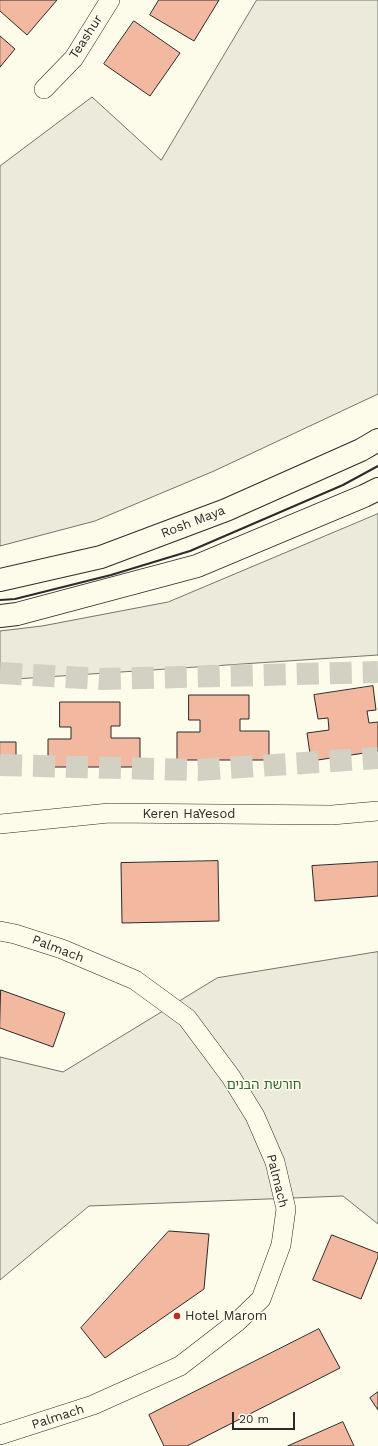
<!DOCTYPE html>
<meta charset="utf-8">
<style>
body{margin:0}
#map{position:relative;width:378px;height:1446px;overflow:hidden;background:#fdfbea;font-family:"Work Sans",sans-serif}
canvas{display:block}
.scale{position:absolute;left:232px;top:1412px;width:63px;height:18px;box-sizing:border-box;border:2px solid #2b2b2b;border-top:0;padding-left:5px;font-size:12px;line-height:14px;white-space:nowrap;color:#2b2b2b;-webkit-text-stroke:3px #fdfbea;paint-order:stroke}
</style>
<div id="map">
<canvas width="378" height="1446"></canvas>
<div class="scale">20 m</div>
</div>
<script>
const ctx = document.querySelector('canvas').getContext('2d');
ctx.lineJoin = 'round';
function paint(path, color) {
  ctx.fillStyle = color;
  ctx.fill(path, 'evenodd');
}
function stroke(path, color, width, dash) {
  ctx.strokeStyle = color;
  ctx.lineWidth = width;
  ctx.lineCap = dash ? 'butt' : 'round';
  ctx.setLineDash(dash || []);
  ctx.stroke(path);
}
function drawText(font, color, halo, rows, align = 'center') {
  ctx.font = font + ' "Work Sans","Noto Sans Hebrew",sans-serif';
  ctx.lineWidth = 3;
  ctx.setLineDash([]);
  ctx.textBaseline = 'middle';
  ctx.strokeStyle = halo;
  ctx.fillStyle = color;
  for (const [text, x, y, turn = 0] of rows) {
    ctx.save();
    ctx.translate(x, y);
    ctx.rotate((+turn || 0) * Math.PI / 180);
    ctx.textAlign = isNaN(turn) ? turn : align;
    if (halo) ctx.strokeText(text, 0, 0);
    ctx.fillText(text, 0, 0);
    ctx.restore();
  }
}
const green = new Path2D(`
 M257,0h121v394l-164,77 -119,50 -95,25v-380l92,-69 69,63z
 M378,514v141l-378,25v-49l42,-5 126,-24z
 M378,952v272l-35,-28 -254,10 -89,74v-223l63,15 154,-94z`);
const building = new Path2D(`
 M0,0h57l-30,35 -27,-24z
 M159,0h60l-25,41 -44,-26z
 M134,21l46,32 -30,43 -46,-32z
 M0,36l15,13 -15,18z
 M373,686l3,24 -9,1 2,12 9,-1v29l-67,10 -4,-28 22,-3 -1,-12 -10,1 -4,-24z
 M189,695h60v24h-9v12h29v29h-92v-28h23v-12h-11z
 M60,702h60v24h-9v12h29v29h-92v-28h23v-12h-11z
 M0,742h16v29h-16z
 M218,861l1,60 -97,2 -1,-60z
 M378,862v34l-63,5 -3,-35z
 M1,990l64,23 -12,34 -53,-19z
 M169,1231l40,3 -5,55 -99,69 -24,-30z
 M332,1235l46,18v4l-17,42 -48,-19z
 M319,1329l21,39 -153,78h-23l-15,-31z
 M378,1392v18l-8,-12z
 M343,1422l11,24h-66z`);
const highwayTunnel = new Path2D(`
 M0,673l101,6 277,-7
 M0,765l198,5 180,-12`);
const street = new Path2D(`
 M44,89l30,-31 36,-58
 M0,824l109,-11 223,2 46,-4
 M0,931l15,3 47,15 73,31 52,38 44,59 24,39 20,46 11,47 -5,36 -20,54 -24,23 -57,44 -87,39 -93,30`);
const secondary = new Path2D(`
 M0,580l101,-23 125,-47 135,-60 17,-10
 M0,616l17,-2 180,-48 167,-70 14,-7`);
const wall = new Path2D(`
 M0,600l15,-1 96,-24 79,-24 153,-66 35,-19`);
const markers = [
 [177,1316,4,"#c62828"]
];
const streetNames = [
 ["Teashur",86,37,-57],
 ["Rosh Maya",193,522,-21],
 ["Keren HaYesod",189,814],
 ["Palmach",58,949,21],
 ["Palmach",277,1181,76],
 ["Palmach",58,1417,-18]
];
const parkNames = [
 ["חורשת הבנים",264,1085]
];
const poiNames = [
 ["Hotel Marom",185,1316]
];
paint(green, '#ecebdb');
stroke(green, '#74746e', 1);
paint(building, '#f2b8a0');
stroke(building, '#2b2b2b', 1);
stroke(highwayTunnel, '#d3d1c4', 22, [22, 11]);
stroke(street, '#2b2b2b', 20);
stroke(secondary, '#2b2b2b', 24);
stroke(street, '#fdfbea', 19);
stroke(secondary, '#fdfbea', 22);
stroke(wall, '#2b2b2b', 2);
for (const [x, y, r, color] of markers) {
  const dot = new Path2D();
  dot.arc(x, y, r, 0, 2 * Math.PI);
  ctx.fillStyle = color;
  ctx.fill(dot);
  stroke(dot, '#fdfbea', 1.5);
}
drawText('13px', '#2b2b2b', '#fdfbea', streetNames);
drawText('13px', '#34623c', '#fdfbea', parkNames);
drawText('13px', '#2b2b2b', '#fdfbea', poiNames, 'left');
</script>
